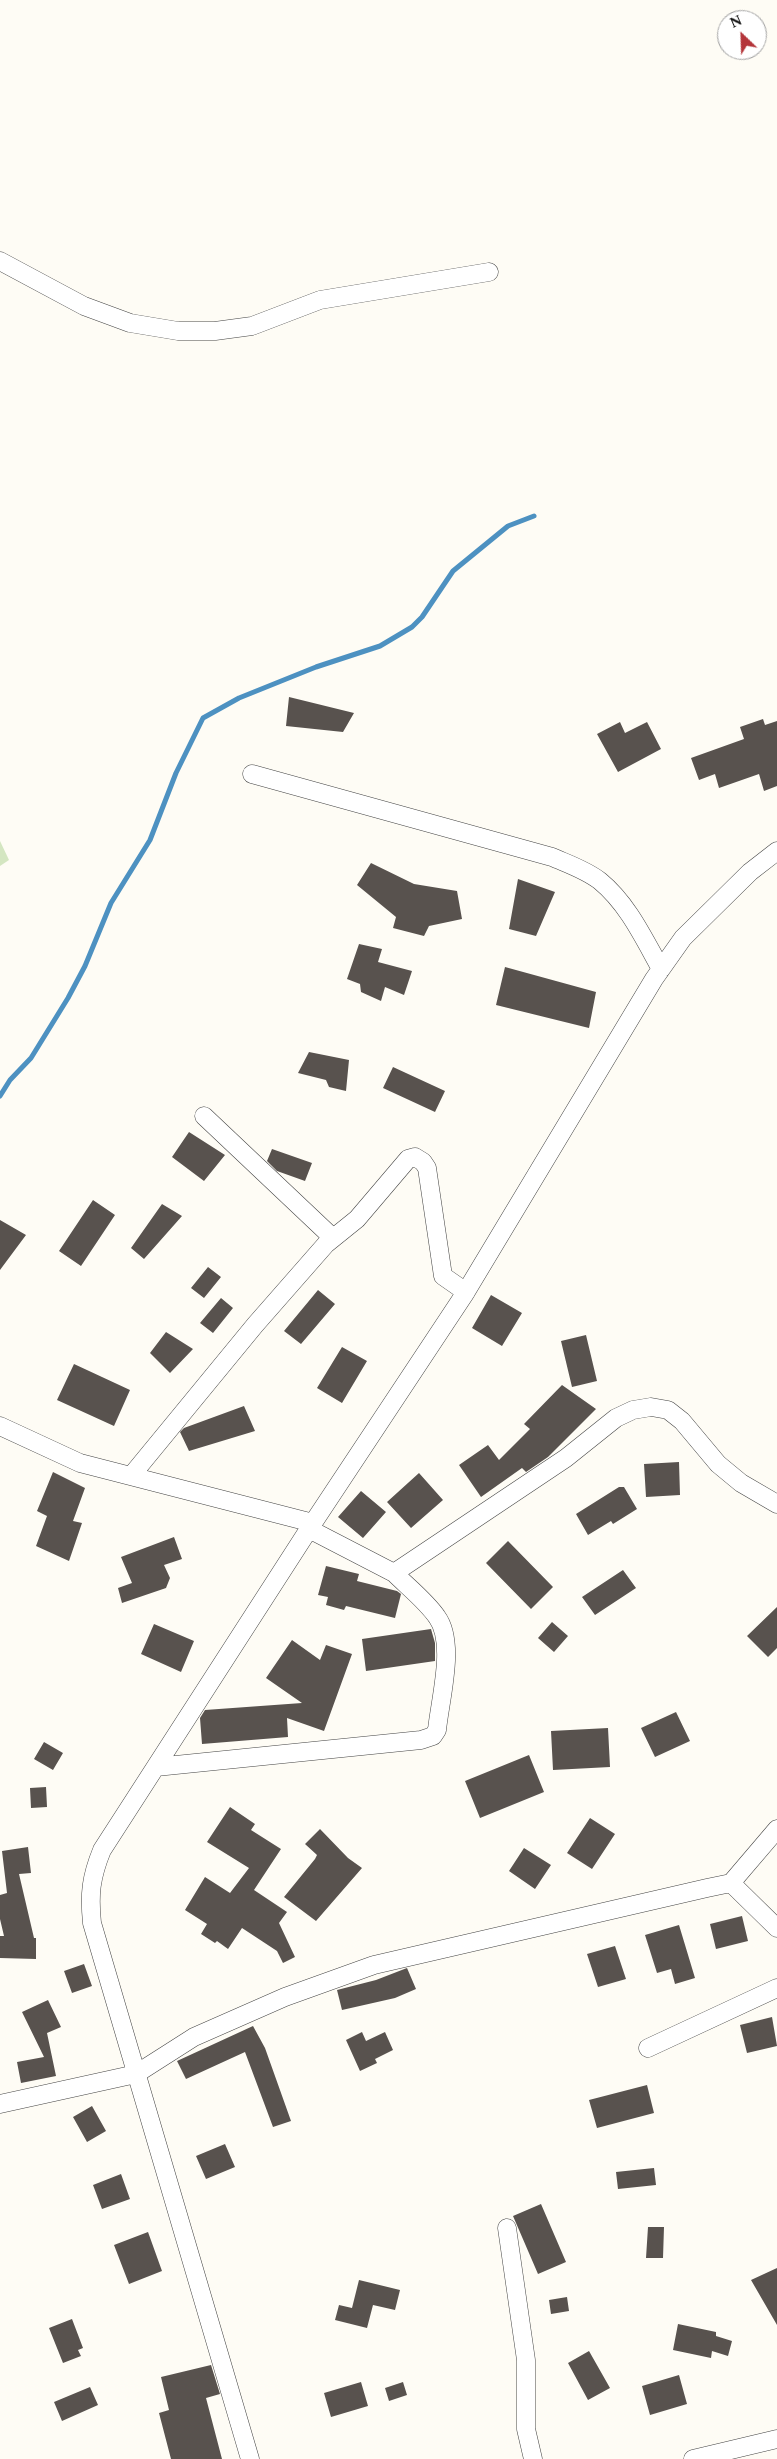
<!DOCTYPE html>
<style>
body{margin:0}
#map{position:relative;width:777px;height:2459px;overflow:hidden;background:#fefcf5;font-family:Spectral,serif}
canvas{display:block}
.north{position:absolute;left:717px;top:10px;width:50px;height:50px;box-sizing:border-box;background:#fff;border:1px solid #a0a0a0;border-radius:50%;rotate:336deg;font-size:14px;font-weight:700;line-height:20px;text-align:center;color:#111}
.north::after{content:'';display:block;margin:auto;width:18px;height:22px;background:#b4353a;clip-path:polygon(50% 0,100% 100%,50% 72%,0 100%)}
</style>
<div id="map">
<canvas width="777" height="2459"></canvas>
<div class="north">N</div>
</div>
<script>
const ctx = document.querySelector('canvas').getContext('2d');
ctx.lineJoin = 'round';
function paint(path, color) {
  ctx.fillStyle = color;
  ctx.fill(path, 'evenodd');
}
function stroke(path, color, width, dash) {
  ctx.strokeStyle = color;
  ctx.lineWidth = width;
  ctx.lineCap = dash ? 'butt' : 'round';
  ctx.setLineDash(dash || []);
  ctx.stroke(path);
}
const green = new Path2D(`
 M0,841l9,19 -9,6z`);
const stream = new Path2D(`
 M0,1096l10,-16 21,-22 37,-60 17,-32 26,-63 39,-63 26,-67 27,-55 36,-20 77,-31 64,-21 32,-19 10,-10 31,-46 55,-45 26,-10`);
const building = new Path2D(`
 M289,697l65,16 -11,19 -57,-6z
 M763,719l2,6 12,-4v65l-13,5 -5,-17 -40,14 -4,-14 -16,6 -8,-22 53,-19 -4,-12z
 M620,722l5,11 22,-11 14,27 -43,23 -21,-38z
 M371,863l43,21 43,7 5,28 -33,7 -5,10 -31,-8 3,-11 -39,-32z
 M518,879l37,13 -19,44 -27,-7z
 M359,944l23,5 -4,13 34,9 -8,24 -19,-8 -4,14 -20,-9 -1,-8 -13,-5z
 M505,967l91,25 -7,36 -93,-23z
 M309,1052l40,8 -3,31 -17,-4 -3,-7 -28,-7z
 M393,1067l52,24 -10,21 -52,-24z
 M189,1132l36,23 -21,26 -32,-24z
 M272,1149l40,14 -7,18 -28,-10 -10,-10z
 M93,1200l22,15 -34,51 -22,-15z
 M162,1204l20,12 -38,43 -13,-11z
 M0,1220l26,15 -26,35z
 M208,1267l13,10 -17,21 -13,-10z
 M318,1290l17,14 -34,40 -17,-13z
 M491,1295l31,18 -20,33 -30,-18z
 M221,1298l12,10 -20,25 -13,-10z
 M166,1332l27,17 -23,24 -20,-20z
 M586,1335l11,46 -25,6 -11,-46z
 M342,1347l25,14 -25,42 -25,-15z
 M74,1364l56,26 -16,36 -57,-26z
 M562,1385l34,24 -48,48 -22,15 -4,-4 -41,29 -22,-32 29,-20 11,15 31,-31 -6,-5z
 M244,1406l11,25 -66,20 -9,-19 4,-4z
 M679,1462l1,33 -34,2 -2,-33z
 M53,1472l32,16 -12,33 9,2 -13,38 -33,-15 11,-30 -10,-5z
 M419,1473l24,27 -32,28 -24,-26z
 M619,1487h5l13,22 -24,15 -2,-3 -23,14 -12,-21z
 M361,1491l25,21 -23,26 -25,-21z
 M174,1537l8,22 -18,6 6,13 -4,10 -44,15 -4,-15 14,-5 -11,-26z
 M508,1541l45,46 -22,22 -45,-46z
 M326,1566l33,8 -2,7 40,10 4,3 -6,24 -49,-12 -2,4 -18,-5 2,-8 -10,-2z
 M623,1570l13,18 -41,27 -13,-18z
 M777,1607v41l-9,9 -21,-21z
 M552,1622l16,14 -14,16 -16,-14z
 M154,1624l40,17 -13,31 -40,-18z
 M431,1629l4,14v18l-69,10 -4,-32z
 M292,1640l28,20 6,-15 26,9 -28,77 -37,-13 1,19 -86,7 -2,-26 5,-8 97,-7 -36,-25z
 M676,1712l14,29 -35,16 -14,-29z
 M608,1728l2,39 -57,3 -2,-39z
 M44,1742l19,11 -10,17 -19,-11z
 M529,1755l15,37 -64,26 -15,-37z
 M46,1787l1,20 -16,1 -1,-20z
 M230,1807l25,17 -4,6 30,19 -27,41 33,22 -8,11 16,34 -12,6 -6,-12 -35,-23 -14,21 -11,-8 -2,2 -14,-9 6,-10 -22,-14 20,-33 25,16 19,-25 -42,-26z
 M590,1818l25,16 -23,35 -25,-16z
 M320,1829l28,29 14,10 -46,53 -32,-24 31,-38 2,-4 -12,-11z
 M28,1847l3,26 -12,1 15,64h2v21l-36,-1v-22h4l-4,-17v-24l7,-2 -5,-42z
 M524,1848l27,17 -16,24 -26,-18z
 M742,1916l6,25 -32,8 -6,-25z
 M679,1925l16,53 -20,6 -4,-15 -14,4 -12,-38z
 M615,1946l11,33 -28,8 -11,-33z
 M84,1964l8,22 -20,7 -8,-22z
 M407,1968l9,21 -21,9 -53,12 -5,-20 39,-10z
 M48,2000l13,27 -14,6 9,43 -35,7 -4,-21 27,-5 -22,-45z
 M772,2017l5,29 -30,7 -7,-28z
 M253,2026l12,22 26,73 -18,6 -28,-75 -59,27 -9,-18z
 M362,2032l4,9 19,-9 8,18 -18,9 2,4 -17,8 -14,-31z
 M647,2085l7,28 -57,15 -8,-28z
 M92,2106l14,25 -19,11 -14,-25z
 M225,2144l10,23 -29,12 -10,-23z
 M654,2168l2,17 -38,4 -2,-17z
 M121,2174l9,25 -28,10 -9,-24z
 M541,2204l25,58 -28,12 -25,-58z
 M648,2227h16l-1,31h-17z
 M148,2232l14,39 -33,13 -15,-39z
 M777,2268v57l-26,-45z
 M359,2280l41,10 -5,20 -22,-5 -6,23 -32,-8 4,-15 13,3z
 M567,2297l2,14 -18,3 -2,-14z
 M72,2319l11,29 -5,2 3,6 -18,7 -14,-35z
 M678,2324l38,8v4l16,5 -4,15 -16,-5 -1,7 -38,-8z
 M589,2351l21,37 -22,12 -20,-37z
 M211,2365l9,29 -14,4 16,61h-51l-12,-46 10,-3 -8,-33z
 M679,2375l8,29 -37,11 -8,-29z
 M361,2382l7,24 -37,11 -7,-24z
 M403,2382l4,13 -18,6 -4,-13z
 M90,2387l8,18 -36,16 -8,-19z`);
const minor = new Path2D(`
 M0,261l84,45 46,17 48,8h37l37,-5 68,-26 169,-28
 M252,774l300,83c16,7 34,13 48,24 28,23 44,58 61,88
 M204,1116l129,122
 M0,1426l80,37 233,60
 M131,1476l124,-151 71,-81 31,-25 51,-60 7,-2 8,5 4,6 16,108 23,16
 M309,1529l85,44 172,-115 50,-40 17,-8 18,-3 17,3 14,11 36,43 23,19 36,21
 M156,1767l265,-27 12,-4 4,-6c3,-31 19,-87 0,-113 -11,-16 -29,-30 -43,-44
 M731,1883l46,-54
 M648,2048l129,-60
 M0,2104l136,-30 58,-37 91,-40 89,-32 333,-77 24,-5 46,45
 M507,2228l19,132v69l7,30
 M250,2459l-158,-536c-3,-29 -1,-46 10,-73l207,-321 155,-234 190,-316 29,-41 67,-66 27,-21
 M693,2459l84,-20`);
paint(green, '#d4e6c1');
stroke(stream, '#4d91c1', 5);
paint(building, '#58524e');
stroke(minor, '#444', 19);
stroke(minor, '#fff', 18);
</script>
